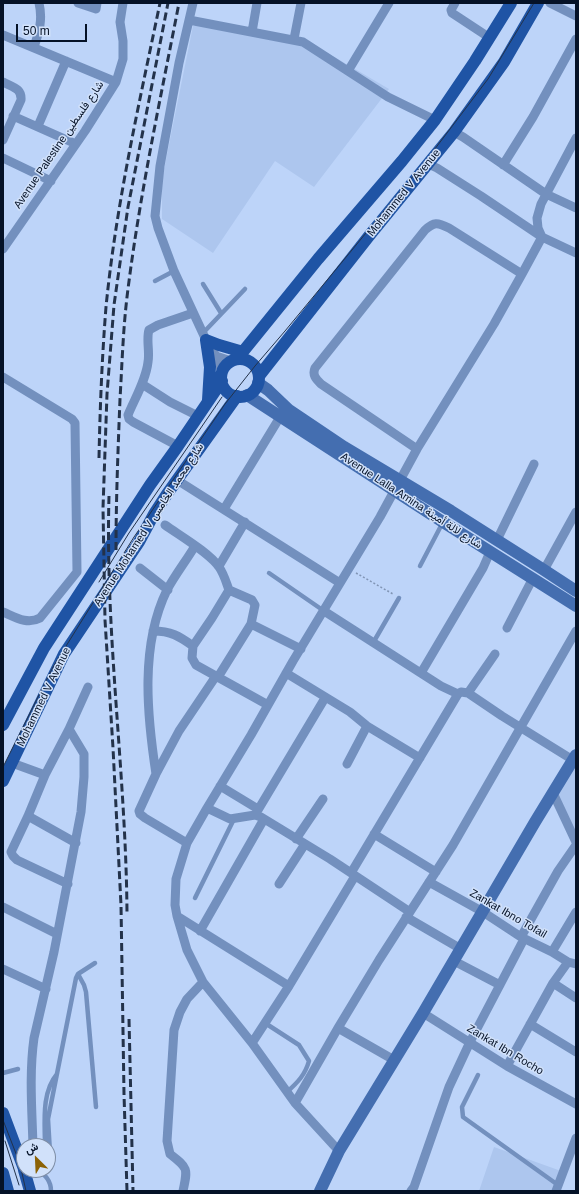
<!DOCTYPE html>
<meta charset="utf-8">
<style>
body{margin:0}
#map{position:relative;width:579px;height:1194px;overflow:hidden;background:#bdd4f9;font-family:Arial,Vazirmatn,sans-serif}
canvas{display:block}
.frame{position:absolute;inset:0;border:4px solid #051227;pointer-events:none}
.north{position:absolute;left:16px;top:1138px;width:40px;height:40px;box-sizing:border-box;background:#d1e1fa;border:1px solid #7f8ea6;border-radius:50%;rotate:336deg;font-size:11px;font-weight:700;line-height:16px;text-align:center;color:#051227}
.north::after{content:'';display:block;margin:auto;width:14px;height:18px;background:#8c6205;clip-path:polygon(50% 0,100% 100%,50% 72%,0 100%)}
.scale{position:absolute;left:16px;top:24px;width:71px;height:18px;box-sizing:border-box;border:2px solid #051227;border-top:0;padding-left:5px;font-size:12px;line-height:14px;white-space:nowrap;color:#051227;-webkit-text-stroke:3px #d1e1fa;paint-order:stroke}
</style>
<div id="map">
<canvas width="579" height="1194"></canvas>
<div class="frame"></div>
<div class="north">ش</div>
<div class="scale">50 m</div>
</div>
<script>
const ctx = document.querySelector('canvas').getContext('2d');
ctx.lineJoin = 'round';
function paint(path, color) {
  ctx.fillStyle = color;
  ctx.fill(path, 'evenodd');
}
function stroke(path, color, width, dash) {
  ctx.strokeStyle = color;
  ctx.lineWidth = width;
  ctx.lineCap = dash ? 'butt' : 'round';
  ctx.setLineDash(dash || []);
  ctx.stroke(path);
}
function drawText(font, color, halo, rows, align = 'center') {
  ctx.font = font + ' Arial,Vazirmatn,sans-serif';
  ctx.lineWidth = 3;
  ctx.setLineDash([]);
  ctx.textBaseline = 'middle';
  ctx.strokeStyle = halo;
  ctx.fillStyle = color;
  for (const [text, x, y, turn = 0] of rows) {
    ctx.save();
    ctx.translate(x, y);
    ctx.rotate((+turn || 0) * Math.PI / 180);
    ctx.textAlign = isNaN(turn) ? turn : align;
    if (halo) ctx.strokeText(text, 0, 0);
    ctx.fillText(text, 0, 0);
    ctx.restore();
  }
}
const built = new Path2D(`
 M203,22l99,16 87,51 -75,98 -39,-26 -62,92 -51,-34v-40l31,-153z
 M576,761v88l-22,-54z
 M494,1147l67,24 -7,20h-75z`);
const path = new Path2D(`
 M356,573l37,21`);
const lane = new Path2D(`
 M155,281l19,-10
 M203,284l18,29
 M203,333l42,-44
 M420,566l23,-44
 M269,573l55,38
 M373,643l26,-45
 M195,898l39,-79
 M78,974l6,11 2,7 10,115
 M265,1023l34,22 10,16c-4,14 -11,21 -22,31
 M3,1073l15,-4
 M478,1075l-16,32 1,10 95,68
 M45,1146c0,-23 -4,-53 12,-72
 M48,1169l2,-16 -2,-34 28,-141 2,-4 17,-11
 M36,1170c9,4 15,10 15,21`);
const street = new Path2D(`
 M78,3l18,6 1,-6
 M193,3l-14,60 -19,103 -5,50 3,12 16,43 32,69 10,16 6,16
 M455,3l-4,7 1,3 38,25
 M550,3l26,13
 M189,20l114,22 85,55 47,23
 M252,32l5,-29
 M3,35l113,47
 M294,39l7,-36
 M34,47c5,-15 9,-27 5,-44
 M348,71l41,-68
 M3,82c9,5 19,6 18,18l-18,40
 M13,116l63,28
 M38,126l28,-65
 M454,132l9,5 83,57 30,14
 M3,158l48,23
 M428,164l9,4 44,28 61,41 34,16
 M503,165l30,-48 43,-78
 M3,249l82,-118 31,-49 7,-23v-18l-3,-19 3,-19
 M216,356l15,5
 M3,377l69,42 3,4 2,149 -37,46c-13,7 -25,-1 -37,-6
 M142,384l28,18 28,14
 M178,446l-45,-24 -4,-3 -1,-4c7,-17 18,-35 20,-53 2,-10 -2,-23 1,-32l9,-5 35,-12
 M417,449l-96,-65c-5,-5 -9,-9 -6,-16l110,-138c9,-8 12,-8 24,-2l73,46
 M177,480l163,103
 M224,509l56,-92
 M165,525c14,10 45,28 54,42 5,7 7,15 10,23l-17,28 -19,28
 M497,540l37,-76
 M219,566l26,-44
 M140,568l28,22
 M544,570l32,-58
 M324,611l117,75 17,8 3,-2 7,1 34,23 71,44
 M251,624l50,25
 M507,628l26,-50
 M153,631c18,0 26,5 40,15l-1,12 4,7 72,40
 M286,673l64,39 17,14 53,32
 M421,673l62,-105 7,-16
 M218,677l33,-53 4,-19 -3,-5 -23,-10
 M468,693l27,-39
 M12,763l33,12
 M347,764l20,-38
 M156,774c-9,-59 -16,-129 11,-184 8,-15 19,-29 28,-44
 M220,786l38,23
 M553,793l23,49
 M207,808l23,11 25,-4 6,2 69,42 80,53
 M255,815l70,-117
 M28,816l48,27
 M374,834l62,38
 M296,839l27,-40
 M187,843l-42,-25 -5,-4 -1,-3 17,-37 23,-43 37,-55
 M351,873l107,-179
 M429,882l54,30 38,25 31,15 16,10 8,2
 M68,884l-51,-24 -4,-4 -2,-4 17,-36 17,-41 24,-46 19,-42
 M279,884l26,-40
 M3,907l54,27
 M177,916l112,70
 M406,917l55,32
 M200,931l64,-112
 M521,937l37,-66 18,-26
 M552,952l24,-40
 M454,961l46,24
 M3,969l43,20
 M553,983l23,15
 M423,1013l84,53 69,38
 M530,1024l46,28
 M338,1028l56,32
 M252,1043l37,-57 66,-110
 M507,1066l46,-83 15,-21
 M295,1103l43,-75 41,-68 74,-115 123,-214
 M33,1146c-1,-36 -4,-72 1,-108l20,-86 27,-140 3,-35v-23l-15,-25
 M339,1151l-44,-48 -43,-60 -49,-61 -16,-32 -10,-34 -2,-11 1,-26 11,-36 20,-35 44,-73 42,-74 87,-144 37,-68 77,-125 28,-50 20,-37 -4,-9 -1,-10 4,-14 35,-66
 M183,1191c5,-23 5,-23 -13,-37l-3,-13 7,-111 6,-18 7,-13 16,-17
 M411,1191l3,-4 35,-100 21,-45 54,-103
 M556,1191l20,-53`);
const secondary = new Path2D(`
 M258,383l10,7 21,20 55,37 107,64 93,59 32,21
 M247,395l196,127 133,84
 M320,1191l19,-40 84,-138 112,-191 41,-67`);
const primary = new Path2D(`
 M206,340l4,27 -2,33
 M206,340l13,5 24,7
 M237,359l81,-100 84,-98 33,-41 40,-59 36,-58
 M221 378a19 19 0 1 1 38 0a19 19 0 1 1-38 0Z
 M259,376l110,-140 85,-104 50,-70 34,-59
 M3,725l41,-77 106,-163 28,-39 44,-65
 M3,781l61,-127 75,-112 15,-28 13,-20 70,-98
 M3,1113l21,56
 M24,1170l6,21
 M3,1173l5,18`);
const tram = new Path2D(`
 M99,582l30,-49 93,-136
 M3,767l50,-100 81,-130 91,-133 30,-38 30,-35 143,-173 60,-79 46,-76
 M3,1120l17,44 6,27
 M5,1141l14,44`);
const rail = new Path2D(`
 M99,458c1,-50 3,-101 7,-151 10,-102 33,-203 54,-304
 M109,496c-4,139 17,278 18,417
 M116,550c0,-50 2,-100 4,-151 2,-34 3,-68 7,-102 12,-99 33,-196 52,-294
 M129,1019l4,172
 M127,1191l-3,-97 -3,-189 -8,-157 -8,-128 -2,-112 4,-114 7,-89 14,-98 40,-204`);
const streetNames = [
 ["Avenue Palestine شارع فلسطين",59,145,-56],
 ["Mohammed V Avenue",404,193,-51],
 ["Avenue Lalla Amina شارع لالة أمينة",411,501,33],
 ["Avenue Mohamed V شارع محمد الخامس",149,525,-57],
 ["Mohammed V Avenue",44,697,-64],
 ["Zankat Ibno Tofail",508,914,30],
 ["Zankat Ibn Rocho",505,1050,31]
];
paint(built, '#adc6ee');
stroke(path, '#8195b5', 1.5, [2, 2]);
stroke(lane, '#7390be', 4.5);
stroke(street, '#7390be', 9);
stroke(secondary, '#446eb0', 12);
stroke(primary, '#1f54a5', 12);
stroke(tram, '#23324a', 1);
stroke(rail, '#23324a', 3, [8, 4]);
drawText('11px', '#051227', '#d1e1fa', streetNames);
</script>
